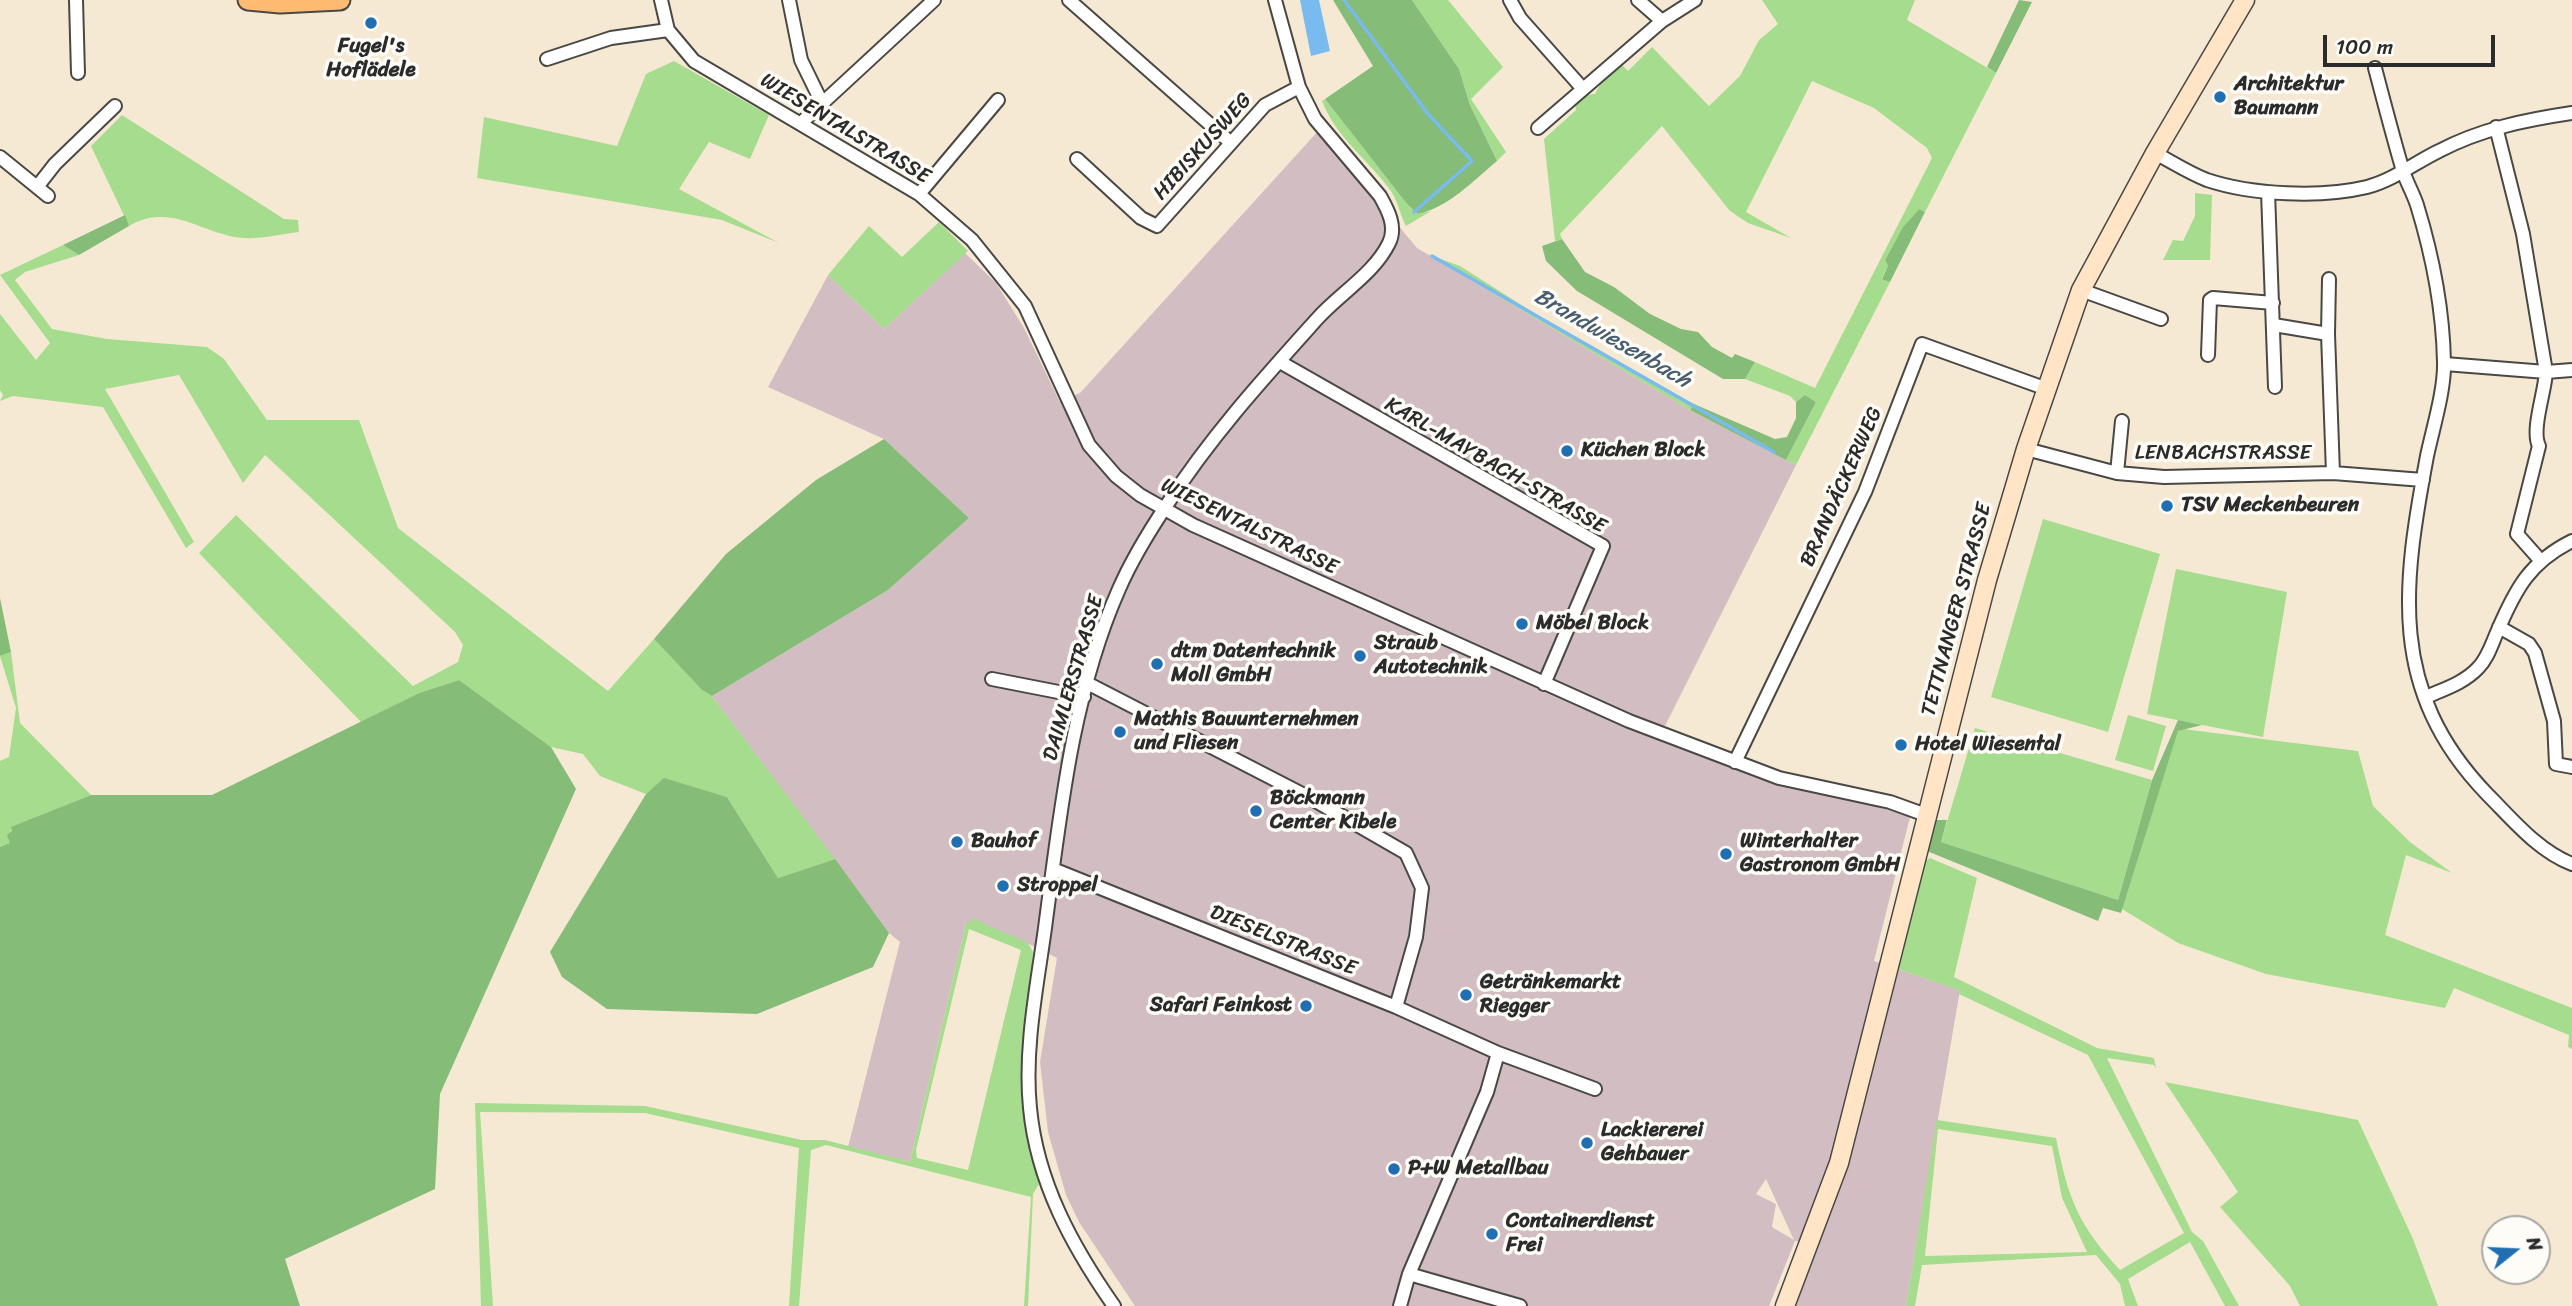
<!DOCTYPE html>
<meta charset="utf-8">
<style>
body{margin:0}
#map{position:relative;width:2572px;height:1306px;overflow:hidden;background:#f6e9d4;font-family:Sriracha,sans-serif}
canvas{display:block}
.north{position:absolute;left:2481px;top:1215px;width:70px;height:70px;box-sizing:border-box;background:#fdfcf7;border:2px solid #a9a8a5;border-radius:50%;rotate:72deg;font-size:19px;font-weight:700;line-height:28px;text-align:center;color:#2b2b2b}
.north::after{content:'';display:block;margin:auto;width:24px;height:32px;background:#1f6fb2;clip-path:polygon(50% 0,100% 100%,50% 72%,0 100%)}
.scale{position:absolute;left:2323px;top:35px;width:172px;height:32px;box-sizing:border-box;border:4px solid #2b2b2b;border-top:0;padding-left:9px;font-size:21px;line-height:24px;white-space:nowrap;color:#2b2b2b;-webkit-text-stroke:5px #fdfcf7;paint-order:stroke}
</style>
<div id="map">
<canvas width="2572" height="1306"></canvas>
<div class="north">N</div>
<div class="scale">100 m</div>
</div>
<script>
const ctx = document.querySelector('canvas').getContext('2d');
ctx.lineJoin = 'round';
function paint(path, color) {
  ctx.fillStyle = color;
  ctx.fill(path, 'evenodd');
}
function stroke(path, color, width, dash) {
  ctx.strokeStyle = color;
  ctx.lineWidth = width;
  ctx.lineCap = dash ? 'butt' : 'round';
  ctx.setLineDash(dash || []);
  ctx.stroke(path);
}
function drawText(font, color, halo, rows, align = 'center') {
  ctx.font = font + ' Sriracha,sans-serif';
  ctx.lineWidth = 7;
  ctx.setLineDash([]);
  ctx.textBaseline = 'middle';
  ctx.strokeStyle = halo;
  ctx.fillStyle = color;
  for (const [text, x, y, turn = 0] of rows) {
    ctx.save();
    ctx.translate(x, y);
    ctx.rotate((+turn || 0) * Math.PI / 180);
    ctx.textAlign = isNaN(turn) ? turn : align;
    if (halo) ctx.strokeText(text, 0, 0);
    ctx.fillText(text, 0, 0);
    ctx.restore();
  }
}
const industrial = new Path2D(`
 M1319,130l98,118 273,162 106,55 -137,273 251,79 -36,144 86,29 -54,316h-115l25,-63 -21,-2 -26,65h-634l-56,-84 -13,-27 -18,-63 -8,-70 17,-104 -28,-14 -63,-20 -56,238 -62,-15 52,-205 -11,-9 -177,-237 176,-106 81,-72 -85,-79 -116,-52 60,-112 56,54 81,-76 31,30 28,45 36,74 20,-9zM1766,1179l28,61 -22,-13 4,-23 -20,-10z`);
const green = new Path2D(`
 M1412,0h36l55,67 -32,32 35,53 -9,9 -27,-56 -11,-36z
 M1762,0h153l-8,20 89,53 -71,139 -6,-3 -16,18 -18,33 3,6 -6,12 8,4 -94,183 -10,-5 30,-58 -11,-7 -9,7 -6,-6 -45,-17 10,-17 60,26 117,-230 -5,-10 -53,-40 -62,-27 -66,131 45,26 -43,-15 -18,-12 -68,-85 -102,108 2,5 -7,2 -11,-102 32,-29 -1,-6 9,-9 11,-1 8,-15 18,-15 7,7 24,-24 57,59 31,-30 19,-36 19,-16z
 M674,61l95,54 -19,44 -41,-17 -30,47 100,54 -57,-23 -245,-42 7,-61 133,29 29,-72z
 M1325,99l82,105 11,10 13,-3 -25,15c-7,-13 -8,-27 -18,-39 -23,-30 -52,-50 -66,-86z
 M122,115l162,104 14,1 1,12c-18,2 -37,7 -55,6 -40,-2 -72,-37 -115,-12l-38,-80z
 M2195,193l17,2 -2,65h-47l10,-20 10,1 12,-25z
 M939,222l29,29 -84,78 -56,-54 41,-49 33,31z
 M63,245l16,10 -54,17 -10,8 37,49 55,10 100,8 17,12 43,61h92l39,108 210,163 46,-52 48,51 10,6 123,163 -57,19 -51,-81 -63,-18 -18,15 -46,-18 -17,-22 -32,-7 -92,-67 -40,13 -58,29 -162,-169 37,-38 177,171 45,-24 5,-17 -8,-13 -190,-177 -22,28 -64,-108 -74,14 89,153 -8,6 -83,-141 -90,-11 -13,5 3,-6 -3,-5v-76l36,46 14,-17 -50,-68z
 M1427,254l33,12 107,68 127,70 -4,6z
 M2043,519l117,35 -52,178 -117,-35z
 M2176,569l111,23 -24,145 -116,-23z
 M11,652l9,71 71,72 -79,32 -2,16 -10,4v-86l9,-4 7,-49 -16,-52z
 M2128,715l38,11 -13,45 -38,-11z
 M1975,728l177,52 -34,120 -177,-58z
 M2183,729l175,22 15,55 37,36 42,31 -46,-18 -21,80 187,73v41l-4,-2 1,-12 -115,-47 -9,20 -179,-34 -88,-31 -56,-34 56,-179z
 M1930,858l47,20 -23,99 143,71 57,10 2,11 -2,-4 -47,-7 85,174 11,9 36,65h-14l-35,-64 -62,37 10,27h-13l-5,-22 -24,-29 -174,10 -7,41h-9l31,-186 119,18c12,60 22,87 64,132l64,-37 -96,-178 -129,-61v-4l-64,-22 30,-107zM1938,1129l114,17 10,52 25,54 -162,4z
 M974,919l54,24 5,9 -10,153 16,79 -6,10 -5,112h-4l7,-109 -205,-52 -15,5 -12,156h-10l10,-158 -154,-35 -165,-1 13,194h-12l-6,-203 170,3 157,34h23l85,22 56,-238zM969,929l52,21 -53,220 -51,-12 -1,-8z
 M2165,1082l193,38 55,119 25,67h-138l-10,-20 -70,-79 18,-15z`);
const forest = new Path2D(`
 M1333,0h79l47,69 11,36 27,56c-24,20 -48,46 -79,53l-11,-10 -82,-105 48,-33z
 M2019,0l13,2 -36,71 -9,-6z
 M1919,209l6,3 -35,70 -8,-3 6,-13 -3,-6 18,-33z
 M125,215l4,11 -50,29 -16,-10z
 M1562,239l23,33 29,15 36,27 31,15 17,3 14,15 20,11 3,-4 20,8 -10,17h-22l-146,-88 -31,-30 -4,-15z
 M1805,395l11,7 -30,58 -96,-50 4,-6 81,35 12,-2 9,-19v-16z
 M884,439l85,79 -81,72 -176,106 -10,-6 -48,-51 72,-85 90,-74z
 M0,598l11,54 -11,4z
 M459,680l92,67 25,42 -136,305 -5,95 -150,70 15,47h-300v-459l10,-4 -3,-8 5,-4 -1,-4 80,-32h121l207,-102z
 M2178,720l24,5 -24,6 -57,182 -18,-5 -5,13 -171,-70 9,-31h11l-6,22 177,58 34,-120z
 M664,778l63,19 51,81 57,-19 54,74 -16,34 -116,47 -150,-5 -45,-32 -12,-25 96,-158z`);
const water = new Path2D(`
 M1300,0h19l11,51 -19,5z`);
const stream = new Path2D(`
 M1344,0l84,114 44,47 -58,51
 M1432,256l342,196`);
const street = new Path2D(`
 M76,0l2,73
 M661,0l7,30 26,31 225,133 53,46 53,66 64,139 27,31 24,19 53,30 436,196 150,57 111,24 36,13
 M789,0l12,60 21,43
 M1069,0l161,142
 M1510,0l10,18 63,71
 M1638,0l24,21 33,-21
 M547,59l64,-21 57,-8
 M2375,68c9,34 18,69 28,103 4,12 10,22 14,34 15,49 26,106 27,157 1,27 -11,66 -17,94 -24,129 -40,234 60,338 25,25 51,57 85,70
 M801,123l133,-123
 M2496,127l27,107 23,138c-1,20 -15,58 -7,74l-22,88 23,26
 M1538,128l124,-107
 M2155,153c17,9 34,20 52,27 45,15 114,18 160,7 27,-7 47,-24 72,-36 42,-22 86,-31 133,-38
 M0,157l48,39
 M1077,159l64,59 16,8 108,-121 34,-18
 M37,187l18,-23 60,-58
 M2268,192l7,195
 M919,194l79,-94
 M2081,290l80,29
 M2274,325l54,9 5,139
 M2328,334l1,-55
 M2208,355l2,-55 3,-2 60,5
 M1280,362l323,184 -59,138
 M2445,364l101,8 26,-2
 M2026,449l91,24 47,4 169,-4 90,7
 M2117,473l5,-52
 M2499,627l30,17 6,9 19,68 2,43 16,3
 M992,679l92,18
 M1087,683l227,117 92,53 16,35 -6,49 -20,70
 M2426,697c18,-8 38,-14 52,-29 10,-10 14,-25 20,-38 18,-42 32,-68 74,-89
 M1735,762l130,-270 57,-148 125,45
 M1053,869l343,138 102,46 -11,39 -78,182 -9,32
 M1498,1053l97,36
 M1409,1274l111,32
 M1114,1306c-42,-60 -77,-124 -84,-198 -6,-59 7,-122 15,-180 15,-113 27,-233 74,-339 13,-30 31,-59 49,-86 43,-67 96,-125 149,-184 22,-25 57,-45 72,-76 8,-16 -1,-33 -9,-47l-65,-77 -16,-32 -24,-87`);
const secondary = new Path2D(`
 M1785,1306l54,-143 148,-583 39,-131 55,-159 74,-137 90,-153`);
const primary = new Path2D(`
 M248,0l32,3 60,-3`);
const markers = [
 [371,23,7,"#1f6fb2"],
 [2220,97,7,"#1f6fb2"],
 [1567,451,7,"#1f6fb2"],
 [2167,506,7,"#1f6fb2"],
 [1522,624,7,"#1f6fb2"],
 [1360,656,7,"#1f6fb2"],
 [1157,664,7,"#1f6fb2"],
 [1120,732,7,"#1f6fb2"],
 [1901,745,7,"#1f6fb2"],
 [1256,811,7,"#1f6fb2"],
 [957,842,7,"#1f6fb2"],
 [1726,854,7,"#1f6fb2"],
 [1003,886,7,"#1f6fb2"],
 [1466,995,7,"#1f6fb2"],
 [1306,1006,7,"#1f6fb2"],
 [1587,1143,7,"#1f6fb2"],
 [1394,1169,7,"#1f6fb2"],
 [1492,1234,7,"#1f6fb2"]
];
const poiNames = [
 ["Fugel's",371,47,"center"],
 ["Hoflädele",371,71,"center"],
 ["Architektur",2234,85],
 ["Baumann",2234,109],
 ["Küchen Block",1581,451],
 ["TSV Meckenbeuren",2181,506],
 ["Möbel Block",1536,624],
 ["Straub",1374,644],
 ["Autotechnik",1374,668],
 ["dtm Datentechnik",1171,652],
 ["Moll GmbH",1171,676],
 ["Mathis Bauunternehmen",1134,720],
 ["und Fliesen",1134,744],
 ["Hotel Wiesental",1915,745],
 ["Böckmann",1270,799],
 ["Center Kibele",1270,823],
 ["Bauhof",971,842],
 ["Winterhalter",1740,842],
 ["Gastronom GmbH",1740,866],
 ["Stroppel",1017,886],
 ["Getränkemarkt",1480,983],
 ["Riegger",1480,1007],
 ["Safari Feinkost",1292,1006,"right"],
 ["Lackiererei",1601,1131],
 ["Gehbauer",1601,1155],
 ["P+W Metallbau",1408,1169],
 ["Containerdienst",1506,1222],
 ["Frei",1506,1246]
];
const streetNames = [
 ["WIESENTALSTRASSE",845,129,31],
 ["HIBISKUSWEG",1203,147,-48],
 ["LENBACHSTRASSE",2223,454],
 ["KARL-MAYBACH-STRASSE",1495,466,30],
 ["BRANDÄCKERWEG",1842,487,-66],
 ["WIESENTALSTRASSE",1249,527,26],
 ["TETTNANGER STRASSE",1957,610,-75],
 ["DAIMLERSTRASSE",1074,678,-74],
 ["DIESELSTRASSE",1283,941,22]
];
const waterNames = [
 ["Brandwiesenbach",1612,339,30]
];
paint(industrial, '#d2bec2');
paint(green, '#a6dc8d');
paint(forest, '#84bc78');
paint(water, '#79bbee');
stroke(stream, '#79bbee', 3.5);
stroke(street, '#494844', 16);
stroke(secondary, '#494844', 21);
stroke(primary, '#494844', 23);
stroke(street, '#fff', 12);
stroke(secondary, '#ffe4c6', 18);
stroke(primary, '#ffbb71', 19);
for (const [x, y, r, color] of markers) {
  const dot = new Path2D();
  dot.arc(x, y, r, 0, 2 * Math.PI);
  ctx.fillStyle = color;
  ctx.fill(dot);
  stroke(dot, '#fdfcf7', 2.5);
}
drawText('bold 21px', '#2b2b2b', '#fdfcf7', poiNames, 'left');
drawText('21px', '#2b2b2b', '#fdfcf7', streetNames);
drawText('italic 23px', '#465d6f', '#fdfcf7', waterNames);
</script>
